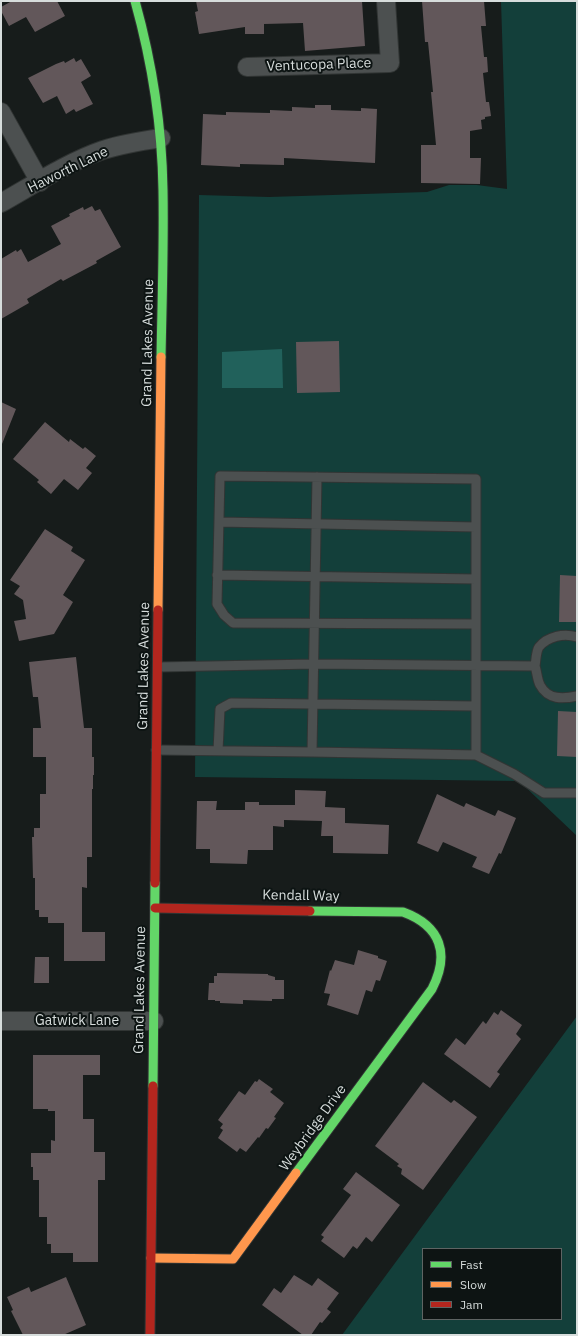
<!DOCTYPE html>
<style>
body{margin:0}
#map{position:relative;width:578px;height:1336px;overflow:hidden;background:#171c1b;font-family:"IBM Plex Sans",sans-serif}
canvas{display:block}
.frame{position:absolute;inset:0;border:2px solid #d7dddc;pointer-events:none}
.legend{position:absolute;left:422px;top:1248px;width:140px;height:72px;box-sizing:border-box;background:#0d1413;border:1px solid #5e6463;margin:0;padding:5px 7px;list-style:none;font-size:12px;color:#d7dddc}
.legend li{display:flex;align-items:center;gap:8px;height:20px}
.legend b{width:20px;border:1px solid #5e6463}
</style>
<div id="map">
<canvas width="578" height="1336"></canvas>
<div class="frame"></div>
<ul class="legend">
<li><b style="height:5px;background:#63d668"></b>Fast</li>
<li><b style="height:5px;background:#ff974d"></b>Slow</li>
<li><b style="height:5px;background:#b3261e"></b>Jam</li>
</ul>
</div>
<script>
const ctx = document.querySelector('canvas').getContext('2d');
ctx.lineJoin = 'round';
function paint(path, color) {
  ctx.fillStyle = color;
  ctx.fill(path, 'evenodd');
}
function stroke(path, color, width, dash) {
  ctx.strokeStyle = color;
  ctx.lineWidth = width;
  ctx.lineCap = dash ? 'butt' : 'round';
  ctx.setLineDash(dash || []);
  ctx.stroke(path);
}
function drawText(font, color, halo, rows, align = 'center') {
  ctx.font = font + ' "IBM Plex Sans",sans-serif';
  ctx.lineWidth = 4;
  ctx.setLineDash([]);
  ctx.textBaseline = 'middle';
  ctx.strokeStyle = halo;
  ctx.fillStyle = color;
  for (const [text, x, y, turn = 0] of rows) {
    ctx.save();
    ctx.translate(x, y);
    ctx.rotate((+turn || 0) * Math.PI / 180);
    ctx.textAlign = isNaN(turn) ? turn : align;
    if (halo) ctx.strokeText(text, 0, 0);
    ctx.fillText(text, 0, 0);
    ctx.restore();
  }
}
const green = new Path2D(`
 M501,1h76v835l-58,-55 -324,-4 4,-582 70,2 158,-5 22,-7h28l30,4z
 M577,1016v319h-235zM423,1249h138v70h-138z`);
const water = new Path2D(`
 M282,349l1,39h-61v-36z`);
const building = new Path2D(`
 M12,1h45l8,15 -30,16 -9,-15 -17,9 -8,-15v-4z
 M196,1h166l3,45 -60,5 -2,-28 -39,1v10h-19v-7l-46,7 -4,-22 3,-1z
 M422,1h62l2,25h-5l3,31h3l1,15 -5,1 3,29h3l2,14 -6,1v2l-4,1 1,9 -12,2v27h11l-1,26 -59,-1v-38h15l-5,-53h2l-5,-50h-3z
 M74,58l2,4 5,-3 10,17 -10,6 12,22 -17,8 -2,-3 -8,5 -9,-18 -14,7 -15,-25 28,-14 8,-3 1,2z
 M315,105h16v5l30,1v-3l16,1 -2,54 -91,-5v7l-44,-1v3l-39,-2 2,-51 23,1v-3l44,1v-3l22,1v-4l23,1z
 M92,206l3,5 5,-2 21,38 -25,14 1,2 -34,18 -2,-2 -34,20 2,4 -28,16v-60l15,-9 1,2 4,-3 7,13 33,-18 -10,-18 19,-10 -1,-2 14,-7 1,3z
 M339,341l1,51 -43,1 -1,-51z
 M1,402l15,7 -14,35h-1z
 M45,422l24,20 1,-3 13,10 2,-2 11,9 -10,12 6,5 -14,17 -14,-11 -13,15 -14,-12 2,-2 -26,-21z
 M45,529l28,18 -2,4 14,9 -22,35 10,7 -19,32 -35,7 -5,-20 12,-2 -3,-19 -9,-6 6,-8 -10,-6z
 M560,575l17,1v46h-18z
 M76,657l8,71h8v29h2v18h-1v14h-1v68h-5v31l-5,-1v45h23v29h-41v-38h-16v-6h-9v-7h-4v-32h-2l-1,-41h2v-9h6v-34h6v-37h-13v-29h8l-3,-31h-5l-4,-35z
 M558,711l19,1v45l-20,-1z
 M295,790l31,1 -1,16 20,1v15l44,2 -1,29 -55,-1v-17h-12l1,-15 -38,-1v7l-11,-1v24h-25l-1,14 -37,-1v-14h-14l1,-48h20l-1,9h29v-8h14v3h36z
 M437,794l27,13 2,-4 29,13 3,-6 18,8 -15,36 -2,-1 -10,21 -17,-7 5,-10 -34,-15 -5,10 -21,-9z
 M358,950l20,6v2l9,3 -7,20 -4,-1 -4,12 -6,-2 -8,25 -31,-10 3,-11 -6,-1 6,-23 1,1 4,-11 19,5z
 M35,957h14v26h-15z
 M217,973l51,1v1l7,2v3h9v19h-12v2l-29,-1v4l-23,-1v-2h-5v-1h-7l1,-17h5v-7h3z
 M501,1010l21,15 -6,9 5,5 -24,33 3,2 -10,14 -46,-34 12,-16 9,7 18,-24 3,3 8,-12 4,3z
 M33,1055h67v20h-17v44h11v33h11v28h-7v82h-25v-9h-22v-9h-4v-27h-8v-37h-6v-13h-2v-14h20v-13l4,1v-30h-7v-2h-15z
 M259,1079l14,10 -3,3 14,11 -10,14 2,1 -8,11 -2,-1 -7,10 -1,-1 -12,15 -6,-4 -3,4 -19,-14 5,-8 -3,-2 3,-4 -5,-4 21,-29 6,4 10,-14 2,1z
 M423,1082l28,21 3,-3 23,17 -54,73 -22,-16 1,-5 -5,-3 2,-2 -24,-18z
 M356,1172l44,33 -28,37 -6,-5 -9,12 -4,-3 -9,12 -23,-17 3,-4 -3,-2 30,-40 -8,-6z
 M294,1275l18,11 6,-8 21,15 -12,16 4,3 -9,11 -2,-1 -9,13h-8l-41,-30 12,-17 7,5z
 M66,1277l20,48 -23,10h-40l-12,-24 2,-1 -6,-13 22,-10 2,5z`);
const lane = new Path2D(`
 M219,522l257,5
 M217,575l259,4
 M535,666c2,6 2,13 5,19 8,15 23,14 37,11
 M158,667l156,-3 221,2c1,-5 1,-15 4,-19 9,-11 25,-14 38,-10
 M156,750l156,2 5,-275
 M218,751l2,-42 11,-6 245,3
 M312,752l164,3v-276l-256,-3 -3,128 7,11 9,8 243,1
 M476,755l38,19 30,19h33`);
const street = new Path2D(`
 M247,67l143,-4 -4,-62
 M1,112l39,70
 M1,203c32,-18 67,-41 102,-53 19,-6 38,-9 58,-12
 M1,1021h153`);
const fast = new Path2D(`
 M135,1c17,61 27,125 28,189 1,56 -1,112 -2,167
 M153,1086l2,-203
 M296,1173l136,-184c18,-35 9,-63 -29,-77l-93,-1`);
const slow = new Path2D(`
 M158,610l3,-253
 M151,1258l82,1 63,-86`);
const jam = new Path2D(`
 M155,883l3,-273
 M155,908l155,3
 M150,1335l3,-249`);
const streetNames = [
 ["Ventucopa Place",319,65,-2],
 ["Haworth Lane",68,170,-26],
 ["Grand Lakes Avenue",148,343,-89],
 ["Grand Lakes Avenue",144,666,-89],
 ["Kendall Way",301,896,1],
 ["Grand Lakes Avenue",140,990,-89],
 ["Gatwick Lane",77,1021],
 ["Weybridge Drive",313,1128,-54]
];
paint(green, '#133f3a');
paint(water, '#21615b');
paint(building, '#62575a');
stroke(lane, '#313534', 11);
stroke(street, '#313534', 20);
stroke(fast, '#313534', 11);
stroke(slow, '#313534', 11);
stroke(jam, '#313534', 11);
stroke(lane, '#4c5050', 9);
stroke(street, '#4c5050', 18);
stroke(fast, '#63d668', 9);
stroke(slow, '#ff974d', 9);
stroke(jam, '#b3261e', 9);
drawText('14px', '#d7dddc', '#0d1413', streetNames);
</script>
